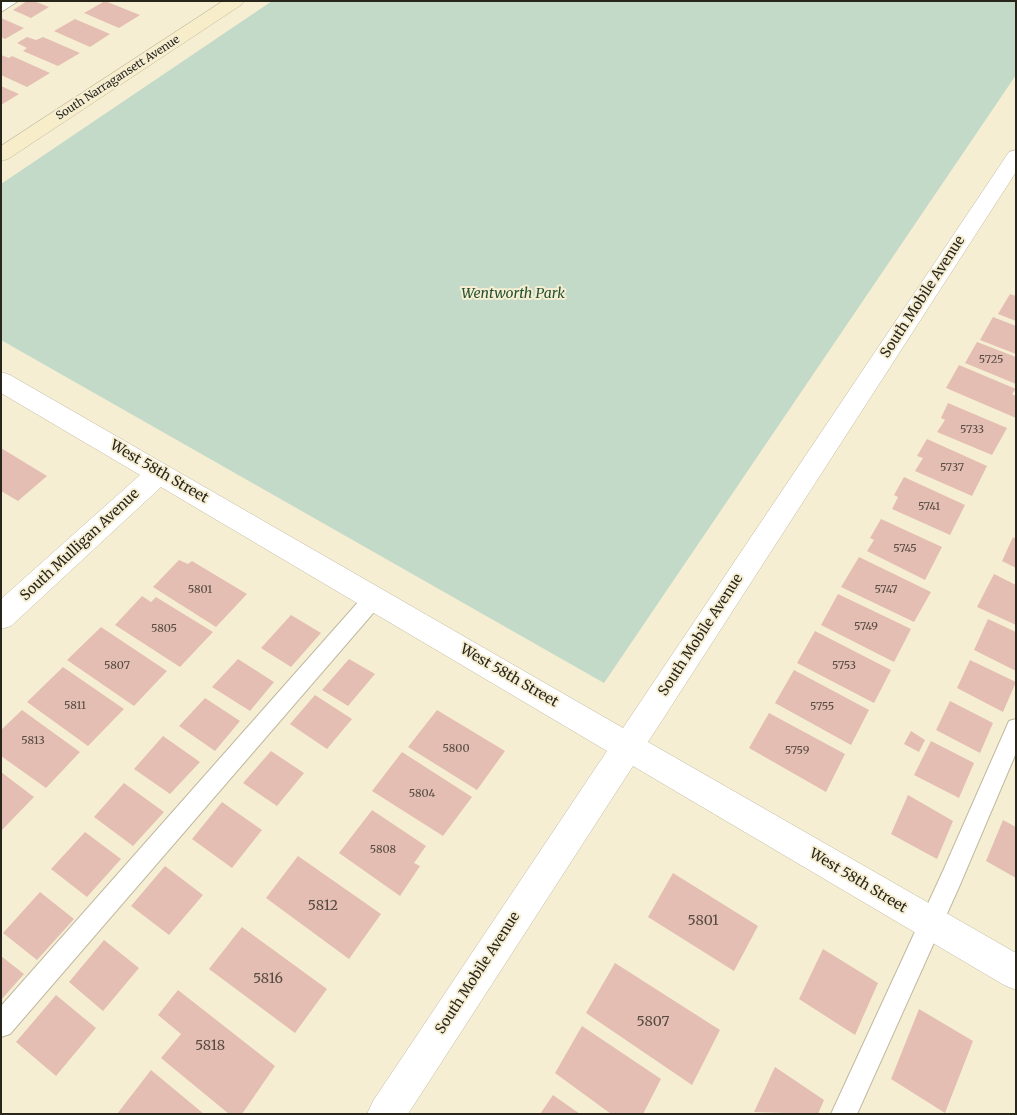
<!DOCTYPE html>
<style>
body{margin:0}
#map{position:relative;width:1017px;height:1115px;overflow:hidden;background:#f6eed3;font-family:Merriweather,serif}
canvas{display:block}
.frame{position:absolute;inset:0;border:2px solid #28251b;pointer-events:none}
</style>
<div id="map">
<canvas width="1017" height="1115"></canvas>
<div class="frame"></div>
</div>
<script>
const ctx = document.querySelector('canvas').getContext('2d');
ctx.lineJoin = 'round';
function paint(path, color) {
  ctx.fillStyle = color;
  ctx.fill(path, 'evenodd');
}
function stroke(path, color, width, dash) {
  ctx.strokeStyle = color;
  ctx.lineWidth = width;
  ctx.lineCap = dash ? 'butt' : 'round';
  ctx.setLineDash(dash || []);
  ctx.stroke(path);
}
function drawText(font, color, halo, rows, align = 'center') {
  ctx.font = font + ' Merriweather,serif';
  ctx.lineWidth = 4;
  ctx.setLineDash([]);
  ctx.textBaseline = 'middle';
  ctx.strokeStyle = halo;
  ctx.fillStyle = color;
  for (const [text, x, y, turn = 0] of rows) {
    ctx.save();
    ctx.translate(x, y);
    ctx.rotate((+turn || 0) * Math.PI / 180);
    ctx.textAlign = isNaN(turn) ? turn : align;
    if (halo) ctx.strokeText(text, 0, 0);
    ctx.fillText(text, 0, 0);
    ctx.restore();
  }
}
const green = new Path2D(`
 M272,1h744v74l-412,608 -603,-343v-156z`);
const building = new Path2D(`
 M27,1h7l15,6 -18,11 -18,-8z
 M105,1l35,14 -21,13 -35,-15z
 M1,18l23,10 -19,11 -4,-2z
 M75,19l35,15 -20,13 -36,-16z
 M27,37l9,3 7,-3 37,16 -22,13 -35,-15 4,-3 -10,-5z
 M1,55l8,3 3,-2 38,17 -23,14 -26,-12z
 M1,86l18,8 -18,11z
 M1010,294l6,2v25l-18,-7z
 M993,317l23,9v28l-36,-14z
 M977,342l39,15v27l-51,-21z
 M959,365l57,24 -4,5 4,2v22l-70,-30z
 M948,403l59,25 -15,27 -55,-23 8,-12 -4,-2z
 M927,439l60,27 -15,30 -57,-25 8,-13 -6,-2z
 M1,448l46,28 -29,25 -17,-10z
 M904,477l61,28 -15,30 -58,-26 6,-12 -4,-2z
 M881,519l61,28 -17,33 -58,-29 7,-11 -4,-2z
 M1013,537l3,2v29l-14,-7z
 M859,557l72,35 -17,30 -73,-35z
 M179,560l9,4 4,-3 55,33 -31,33 -63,-40z
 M994,574l22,11v40l-39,-18z
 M838,594l73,35 -17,33 -73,-37z
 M142,596l9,6 5,-5 57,35 -33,35 -65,-42z
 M291,615l30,18 -30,34 -30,-19z
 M988,619l28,13v39l-42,-21z
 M101,627l66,44 -33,35 -67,-46z
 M815,631l76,39 -17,33 -77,-40z
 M238,659l36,23 -24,29 -38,-24z
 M349,659l26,15 -27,32 -26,-16z
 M970,660l46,22 -13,30 -46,-24z
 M63,667l61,42 -36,37 -61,-44z
 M794,670l75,40 -18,35 -76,-42z
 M315,695l37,24 -25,30 -37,-25z
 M205,698l35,23 -25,30 -36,-25z
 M950,701l43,22 -13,30 -44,-23z
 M22,710l58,42 -34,36 -45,-32v-26z
 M437,710l68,41 -28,39 -69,-43z
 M769,713l76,41 -19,38 -77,-44z
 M911,731l14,9 -6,12 -15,-8z
 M163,736l37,26 -30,32 -36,-25z
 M931,741l43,22 -15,35 -45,-23z
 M271,751l33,22 -27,33 -34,-23z
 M402,752l70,45 -29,39 -71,-45z
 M1,772l33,25 -33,34z
 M124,783l40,29 -31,34 -39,-29z
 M908,795l45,26 -16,38 -46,-25z
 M222,802l40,28 -30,38 -40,-29z
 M372,810l54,36 -12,17 6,3 -20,30 -61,-43z
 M1003,820l13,7v51l-30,-17z
 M85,832l36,27 -34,38 -36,-28z
 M298,856l83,58 -32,45 -83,-61z
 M165,866l38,29 -34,40 -38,-29z
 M673,873l85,53 -24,45 -86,-54z
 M40,892l34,27 -37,41 -34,-27z
 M242,927l85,62 -32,44 -86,-64z
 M104,940l35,28 -36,43 -34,-29z
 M823,949l55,34 -23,52 -56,-36z
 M1,956l23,18 -23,26z
 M615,963l105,67 -28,55 -106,-72z
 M178,990l97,76 -33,48h-13l-68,-56 20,-24 -23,-19z
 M56,995l40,33 -40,48 -40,-34z
 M919,1009l54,32 -28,72 -54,-34z
 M582,1026l79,53 -18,35h-32l-56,-41z
 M775,1067l49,33 -6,14 -64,-2z
 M151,1070l53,44h-87z
 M553,1095l27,19h-40z`);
const lane = new Path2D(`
 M3,1h15l-17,11v-9z
 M374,590l7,2 3,6 -3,6 -371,430 -9,3v-31l366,-414z
 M1016,719v34l-57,134 -102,227h-26l112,-243 66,-150z`);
const street = new Path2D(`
 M1016,150v22l-368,570 368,211v37l-12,-5 -371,-219 -225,348h-41l6,-13 234,-350 -446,-264 -150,139 -10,3v-30l139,-124 -139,-82v-21l9,3 613,353 386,-576z`);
const secondary = new Path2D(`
 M223,1h21l-3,4 -233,154 -7,2v-15z`);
const farStreetnames = [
 ["South Narragansett Avenue",118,78,-33]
];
const numberNames = [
 ["5725",991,360],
 ["5733",972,430],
 ["5737",952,468],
 ["5741",929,507],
 ["5745",905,549],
 ["5801",200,590],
 ["5747",886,590],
 ["5749",866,627],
 ["5805",164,629],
 ["5807",117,666],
 ["5753",844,666],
 ["5811",75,706],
 ["5755",822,707],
 ["5813",33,741],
 ["5800",456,749],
 ["5759",797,751],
 ["5804",422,794],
 ["5808",383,850]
];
const parkNames = [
 ["Wentworth Park",513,294]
];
const streetNames = [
 ["South Mobile Avenue",923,297,-57],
 ["West 58th Street",159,472,30],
 ["South Mulligan Avenue",80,545,-43],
 ["South Mobile Avenue",701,635,-57],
 ["West 58th Street",509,676,30],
 ["West 58th Street",858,881,31],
 ["South Mobile Avenue",478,973,-57]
];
const nearNumbernames = [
 ["5812",323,906],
 ["5801",703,921],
 ["5816",268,979],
 ["5807",653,1022],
 ["5818",210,1046]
];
paint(green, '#c4dac9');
paint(building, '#e4beb3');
stroke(lane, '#c0b9a0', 2);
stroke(street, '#c0b9a0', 1);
stroke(secondary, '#c0b9a0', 1);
paint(lane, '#fff');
paint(street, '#fff');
paint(secondary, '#f8edc9');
drawText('11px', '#28251b', '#f6eed3', farStreetnames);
drawText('11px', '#574b41', null, numberNames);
drawText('italic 14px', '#235232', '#f6eed3', parkNames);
drawText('14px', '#28251b', '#f6eed3', streetNames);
drawText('14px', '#574b41', null, nearNumbernames);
</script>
